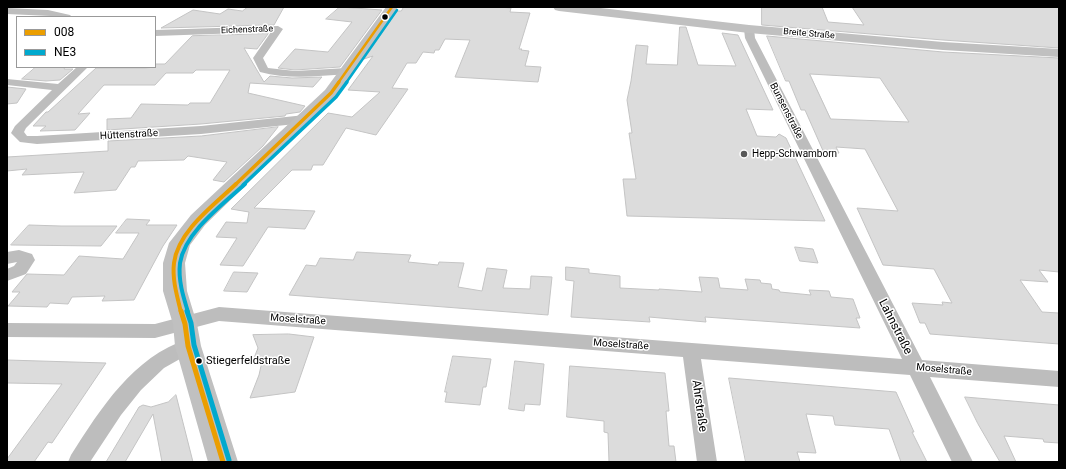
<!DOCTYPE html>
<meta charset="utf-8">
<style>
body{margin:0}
#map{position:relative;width:1066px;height:469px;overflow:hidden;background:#fff;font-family:Roboto,sans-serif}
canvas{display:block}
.frame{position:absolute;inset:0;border:8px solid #000;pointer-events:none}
.legend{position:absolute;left:16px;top:16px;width:140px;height:52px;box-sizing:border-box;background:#fff;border:1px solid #999;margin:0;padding:5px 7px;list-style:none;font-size:12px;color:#000}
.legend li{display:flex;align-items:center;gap:8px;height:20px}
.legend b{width:20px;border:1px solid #999}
</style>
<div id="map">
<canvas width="1066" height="469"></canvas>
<div class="frame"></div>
<ul class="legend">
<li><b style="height:5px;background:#eb9e00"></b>008</li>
<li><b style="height:5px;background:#00a9ce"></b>NE3</li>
</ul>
</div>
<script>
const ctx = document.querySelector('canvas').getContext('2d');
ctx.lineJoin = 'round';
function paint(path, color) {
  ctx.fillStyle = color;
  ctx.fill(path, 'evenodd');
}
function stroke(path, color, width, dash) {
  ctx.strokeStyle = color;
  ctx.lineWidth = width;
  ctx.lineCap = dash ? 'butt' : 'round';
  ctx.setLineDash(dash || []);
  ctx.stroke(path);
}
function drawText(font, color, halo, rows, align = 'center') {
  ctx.font = font + ' Roboto,sans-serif';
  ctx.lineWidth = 3;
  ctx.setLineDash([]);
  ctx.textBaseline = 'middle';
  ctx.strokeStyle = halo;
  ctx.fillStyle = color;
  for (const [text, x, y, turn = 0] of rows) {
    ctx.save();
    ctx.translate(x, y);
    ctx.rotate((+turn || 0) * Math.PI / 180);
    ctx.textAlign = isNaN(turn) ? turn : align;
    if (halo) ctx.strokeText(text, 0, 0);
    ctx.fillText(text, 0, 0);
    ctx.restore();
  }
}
const building = new Path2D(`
 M248,7h36l-10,18 -113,3 32,-18 27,4 8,-5 14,2z
 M340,7l42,3 -42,57 -45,3 -17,-2 17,-19 33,3 24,-30 -26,-3z
 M404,7h95l12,1 -1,4 20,1 -11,36h3l-1,1 8,1 -4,15 16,1 -3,15 -83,-5 15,-37 -25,-1 -6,11h-4l-1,3 -11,-1 -7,11h-9l-15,25 16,1 -32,46 -30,-7 -23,37h-10l-2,5h-19l-38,38 61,3 -10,18 -37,-2 -25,39 -23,-1 17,-27 -21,-1 10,-15 21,1 2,-11 -18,-3 97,-96 24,4 28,-25 -32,-2 25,-34 -9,3 33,-48h4z
 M762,7h60l6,15 36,3 -12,-18h207v41l-116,-8 -181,-15z
 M680,27h6l12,38 38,1 -14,-33 16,2 35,75 -27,-1 11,27 19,1 3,-3 7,4 39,83 -198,-5 -4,-37h13l-7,-46h3l-5,-33 4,-19 5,-36 12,1 -2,18 31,1z
 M268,34l-11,15 -13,-1 20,34 6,-6 22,2 30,-1 -9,10 -63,-4 -2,10 57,13 -5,6 -14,2 -1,2 -84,8 -94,6v-11l24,-1 10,-14 47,1 2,-2h20l20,-33h-34l-3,3h-27l-11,12h-51l-26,29 12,-1 -15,17 -35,1 6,-5h-13l13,-14h2l48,-44h49l10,-1v-3h10l27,-28z
 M767,36l176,16 116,6v214l-20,-2 9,12 -28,-2 22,32 17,1v31l-129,-10 -5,-11h-5l-8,-20 31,2 -1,-3 10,1 -18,-34 -51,-4 -26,-57 41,3 -33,-62 -29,-2 3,6h-15l-19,-43h-4l-12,-29h-3zM810,74l70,4 29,44 -78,-3z
 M36,67h29l-1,2h9l-13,11 -14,1 -24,-2z
 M7,87l19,2 -9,14 -10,1z
 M278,127l-15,19 -39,36 -11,-2 14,-18 -39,-6 -4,4 -46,1 -3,6h-4l-15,23 -42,3 10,-21 -62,3 5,-6 -20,2v-14l101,-6v-10l93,-5z
 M127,219l23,1 -4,5h31l-14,21 -29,54 -32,1 3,-5 -33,1 -4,7 -18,-1 -3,4 -39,-1 12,-14h-8l15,-18 37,1 15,-19 44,3 16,-26h-23z
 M29,225l32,1h56l-16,20 -90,-1z
 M795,247l18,2 5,14 -18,-2z
 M357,252l54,3 -3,7 30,3 1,-3 25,1 -6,24 24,4 5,-23 20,2 -4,18 27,1 1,-13 21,1 -4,38 -259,-20 17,-30 10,1 4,-8 33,2z
 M566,267l23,2v4l31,3v12l39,2v-1l43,3 -3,-15 19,1 2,10 28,2 -3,-11 15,1 1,3 10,1 1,5 7,1 1,2 31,3 -2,-5 20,1 2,6 22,2 7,19h-4l4,10 -155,-11 1,5 -57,-5 1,5 -79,-5 3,-36 -8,-1z
 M234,272l24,1 -11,19 -23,-1z
 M289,334l25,3 -19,55 -45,6 9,-23 4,-18 -9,1 4,-10 -5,-13z
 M453,356l38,3 -5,28h-3l-3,18 -35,-3 2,-10h-2z
 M7,360l99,3 -54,80 -4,-1 -14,20h-27v-3l55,-75 -55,-1z
 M515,361l29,3 -4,41 -15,-1 -1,7 -15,-2z
 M570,366l95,7 4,38h-3l3,35h5l2,16h-67l-1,-29 -4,-1v-11l-37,-4z
 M729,378l167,14 18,40h-2l15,30h-26l-12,-33 -54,-4 -2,-9 -27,-2 10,39 -19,-1 3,10h-54z
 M176,395l17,67h-31l-9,-48 -28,48h-19l33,-55 4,-2 8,2 17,-5z
 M965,397l94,8v38l-15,-1 -1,-3 -39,-3 12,26h-16l-22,-38z`);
const minor = new Path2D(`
 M7,8l41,2 22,5 2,2 -65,-3z
 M278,26l5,3 -20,29 5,10 27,3 52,-3 5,3 -5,3c-30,2 -58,6 -87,-2l-7,-14 18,-26 -116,4v-6z
 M749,26l5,3 1,9 167,322 137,11v16l-129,-10 43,85h-21l-42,-87 -209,-16 16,103h-20l-14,-105 -464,-36 -64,17 -148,-1v-14l148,1 64,-17 683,52 -157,-321 -1,-9z
 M77,67h11l-62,61 -2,4 3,4h10l164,-10 104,-11 4,1 2,3 -2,3 -4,1 -104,11 -164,10 -17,-2 -9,-9 4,-7 37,-36 -45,-5v-6l51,5z
 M19,250l13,4 3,6 -9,14 -19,7v-12l7,-3 3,-4 -10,2v-12z
 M188,339l6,2 3,5 -3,5 -30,17 -23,22 -20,25 -31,47h-22l3,-7c30,-47 62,-98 117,-116z`);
const secondary = new Path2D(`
 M386,7h12l-61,89 -132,129 -15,20 -5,18 2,28 10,33 4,22 37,116h-30l-33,-116 -2,-22 -10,-33v-28l6,-20 22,-28 134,-125z
 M553,7h39l157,18 194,17 116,7v8l-116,-7 -194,-17 -190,-22 -4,-1z`);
const bus1Far3 = new Path2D(`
 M338,83l54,-76`);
const bus1Far2 = new Path2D(`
 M235,185l96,-92 8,-11`);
const bus1Far1 = new Path2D(`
 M181,312c-4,-16 -9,-33 -7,-49 4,-32 40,-58 62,-79`);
const bus1 = new Path2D(`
 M181,311l4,13 3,22 35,116`);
const bus2Far3 = new Path2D(`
 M346,83l51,-73`);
const bus2Far2 = new Path2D(`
 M243,185l93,-88 11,-15`);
const bus2Far1 = new Path2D(`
 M188,312c-5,-16 -10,-32 -8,-49 5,-31 42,-58 65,-79`);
const bus2 = new Path2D(`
 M187,311l4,12 3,22 35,115`);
const markers = [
 [385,17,3.5,"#000"],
 [744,154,4,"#595959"],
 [199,361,3.5,"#000"]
];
const farStreetnames = [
 ["Eichenstraße",247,30,-2],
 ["Breite Straße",809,34,5]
];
const streetNames = [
 ["Bunsenstraße",786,111,63],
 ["Hüttenstraße",129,135,-3],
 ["Moselstraße",298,320,4],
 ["Moselstraße",621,345,4],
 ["Moselstraße",944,370,5]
];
const poiNames = [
 ["Hepp-Schwamborn",752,154]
];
const nearBusnames = [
 ["Stiegerfeldstraße",206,361]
];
const nearStreetnames = [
 ["Lahnstraße",895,327,63],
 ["Ahrstraße",699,406,82]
];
paint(building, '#dcdcdc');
stroke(building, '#c4c4c4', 1);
paint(minor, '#bdbdbd');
paint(secondary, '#c0c0c0');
stroke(bus1Far3, '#eb9e00', 2.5);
stroke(bus1Far2, '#eb9e00', 3.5);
stroke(bus1Far1, '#eb9e00', 4);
stroke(bus1, '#eb9e00', 5);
stroke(bus2Far3, '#00a9ce', 2.5);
stroke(bus2Far2, '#00a9ce', 3.5);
stroke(bus2Far1, '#00a9ce', 4);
stroke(bus2, '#00a9ce', 5);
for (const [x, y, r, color] of markers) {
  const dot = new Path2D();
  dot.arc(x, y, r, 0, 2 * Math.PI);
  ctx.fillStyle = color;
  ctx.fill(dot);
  stroke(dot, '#fff', 1.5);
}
drawText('9px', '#000', '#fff', farStreetnames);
drawText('10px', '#000', '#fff', streetNames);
drawText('10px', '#000', '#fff', poiNames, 'left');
drawText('11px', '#000', '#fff', nearBusnames, 'left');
drawText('12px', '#000', '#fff', nearStreetnames);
</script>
